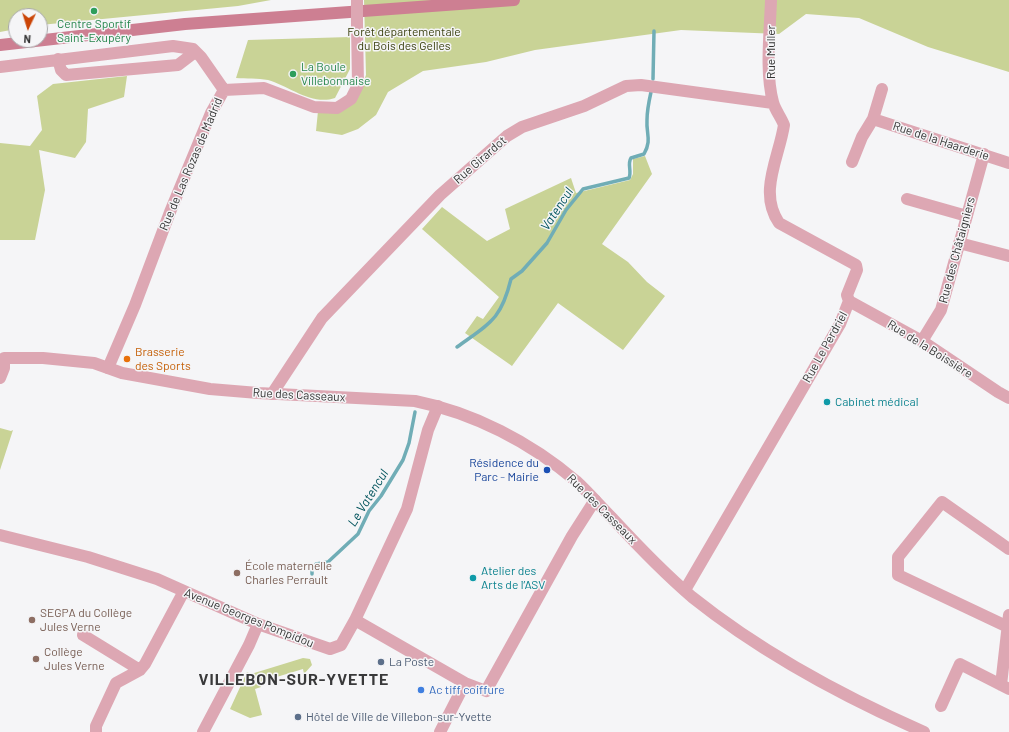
<!DOCTYPE html>
<meta charset="utf-8">
<style>
body{margin:0}
#map{position:relative;width:1009px;height:732px;overflow:hidden;background:#f5f5f7;font-family:Barlow,sans-serif}
canvas{display:block}
.north{position:absolute;left:8px;top:8px;width:40px;height:40px;box-sizing:border-box;background:#f5f5f7;border:1px solid #a7a7a9;border-radius:50%;rotate:184deg;font-size:11px;font-weight:700;line-height:16px;text-align:center;color:#333}
.north::after{content:'';display:block;margin:auto;width:14px;height:18px;background:#cb4507;clip-path:polygon(50% 0,100% 100%,50% 72%,0 100%)}
</style>
<div id="map">
<canvas width="1009" height="732"></canvas>
<div class="north">N</div>
</div>
<script>
const ctx = document.querySelector('canvas').getContext('2d');
ctx.lineJoin = 'round';
function paint(path, color) {
  ctx.fillStyle = color;
  ctx.fill(path, 'evenodd');
}
function stroke(path, color, width, dash) {
  ctx.strokeStyle = color;
  ctx.lineWidth = width;
  ctx.lineCap = dash ? 'butt' : 'round';
  ctx.setLineDash(dash || []);
  ctx.stroke(path);
}
function drawText(font, color, halo, rows, align = 'center') {
  ctx.font = font + ' Barlow,sans-serif';
  ctx.lineWidth = 3;
  ctx.setLineDash([]);
  ctx.textBaseline = 'middle';
  ctx.strokeStyle = halo;
  ctx.fillStyle = color;
  for (const [text, x, y, turn = 0] of rows) {
    ctx.save();
    ctx.translate(x, y);
    ctx.rotate((+turn || 0) * Math.PI / 180);
    ctx.textAlign = isNaN(turn) ? turn : align;
    if (halo) ctx.strokeText(text, 0, 0);
    ctx.fillText(text, 0, 0);
    ctx.restore();
  }
}
const green = new Path2D(`
 M0,0h271l-33,6 -198,19v-9h-24v13l-16,3z
 M364,0h645v72l-81,-25 -69,-29 -53,-4 -27,20 -98,-4 -146,20 -49,12 -63,9 -35,21 -12,23 -18,14 -16,6 -26,-4 2,-20 40,-14 8,-22z
 M350,37v32l-15,29c-23,8 -46,-12 -67,-18 -10,-2 -22,-1 -32,-2l12,-38z
 M127,76l-3,21 -36,12 -2,33 -11,16 -36,-8 6,40 -10,50h-35v-97l30,3 12,-16 -5,-34 16,-12z
 M645,156l7,18 -50,70 26,18 19,20 18,14 -42,54 -65,-47 -46,63 -47,-33 12,-17 6,3 16,-22 -77,-68 20,-22 45,34 23,-12 -5,-20 66,-31 5,15 54,-13 3,-6v-15z
 M0,428l11,3 2,-1 -13,40z
 M303,658l7,1 2,6 -8,9 -1,-5 -43,13 1,5 -6,2 7,26 -12,3 -20,-9 17,-37 4,2z`);
const stream = new Path2D(`
 M653,79l1,-48
 M457,347c33,-24 44,-27 54,-68l11,-8 25,-28 19,-33 17,-21 46,-11c3,-7 -2,-14 2,-20l13,-4c8,-14 2,-20 3,-34 0,-9 2,-19 4,-28
 M312,574v-5l4,-5 12,-2 30,-28 11,-23 12,-15 22,-36 6,-17 6,-31`);
const minor = new Path2D(`
 M58,59l3,11 5,5 112,-10 17,-13
 M0,67l173,-21 20,3 8,8 23,33
 M224,90l40,-2 50,19 23,1 14,-9 7,-14 -1,-61
 M873,119l136,44
 M852,162l10,-25 11,-18 9,-30
 M907,199l60,17
 M959,243l50,13
 M849,301l73,40 76,51 11,6
 M922,341l19,-31 43,-156
 M108,368l27,-63 35,-93 41,-99 13,-23
 M272,394l50,-76 118,-123 67,-59 15,-9 62,-21 42,-20 15,-1 132,18
 M0,535l88,22 69,22 101,45 72,25 11,-4 14,-25 52,-111 21,-79 10,-24
 M685,590l155,-266 9,-23 -2,-6 10,-25 -1,-5 -77,-42c-21,-31 0,-65 5,-98 -3,-8 -9,-15 -11,-23 -8,-30 -3,-70 -2,-102
 M355,620l110,63 21,8 86,-155 23,-36
 M1008,627l-110,-52v-18l44,-55 67,47
 M83,635l57,35
 M1001,685l8,-70
 M941,706l19,-42 49,25
 M96,732v-6l20,-43 24,-13 5,-6 39,-73
 M203,732l46,-87 9,-21
 M440,732l25,-49`);
const tertiary = new Path2D(`
 M0,378l4,-10v-10h39l51,5 28,10 88,16 48,4 157,8c59,12 115,41 161,80 13,12 25,26 37,38 25,27 51,54 79,78 70,56 150,99 232,135`);
const secondary = new Path2D(`
 M0,45l185,-21 329,-24`);
const minorBridge = new Path2D(`
 M357,0v24`);
const markers = [
 [94,11,4,"#2e9e5b"],
 [293,74,4,"#2e9e5b"],
 [127,359,4,"#e8710a"],
 [827,402,4,"#0f9aa8"],
 [547,470,4,"#1a4fb4"],
 [237,573,4,"#8d6e63"],
 [473,578,4,"#0f9aa8"],
 [32,620,4,"#8d6e63"],
 [36,659,4,"#8d6e63"],
 [381,662,4,"#5c6f8a"],
 [421,690,4,"#3f7fe0"],
 [298,717,4,"#5c6f8a"]
];
const leisureNames = [
 ["Centre Sportif",94,24],
 ["Saint-Exupéry",94,38],
 ["La Boule",301,67,"left"],
 ["Villebonnaise",301,81,"left"]
];
const parkNames = [
 ["Forêt départementale",404,32],
 ["du Bois des Gelles",404,46]
];
const streetNames = [
 ["Rue Muller",771,52,-90],
 ["Rue de la Haarderie",941,141,18],
 ["Rue Girardot",480,160,-41],
 ["Rue de Las Rozas de Madrid",191,164,-67],
 ["Rue des Châtaigniers",957,250,-75],
 ["Rue Le Perdriel",825,347,-61],
 ["Rue de la Boissière",930,349,32],
 ["Rue des Casseaux",299,395,3],
 ["Rue des Casseaux",602,509,45],
 ["Avenue Georges Pompidou",249,618,22]
];
const foodNames = [
 ["Brasserie",135,352],
 ["des Sports",135,366]
];
const cultureNames = [
 ["Cabinet médical",835,402],
 ["Atelier des",481,571],
 ["Arts de l’ASV",481,585]
];
const transitNames = [
 ["Résidence du",539,463],
 ["Parc - Mairie",539,477]
];
const educationNames = [
 ["École maternelle",245,566],
 ["Charles Perrault",245,580],
 ["SEGPA du Collège",40,613],
 ["Jules Verne",40,627],
 ["Collège",44,652],
 ["Jules Verne",44,666]
];
const serviceNames = [
 ["La Poste",389,662],
 ["Hôtel de Ville de Villebon-sur-Yvette",306,717]
];
const shopNames = [
 ["Ac tiff coiffure",429,690]
];
const waterNames = [
 ["Vatencul",557,209,-57],
 ["Le Vatencul",368,498,-58]
];
const districtNames = [
 ["VILLEBON-SUR-YVETTE",294,680]
];
paint(green, '#c9d396');
stroke(stream, '#70adb6', 3.5);
stroke(minor, '#dda7b3', 12);
stroke(tertiary, '#dda7b3', 12);
stroke(secondary, '#cd7f92', 12);
stroke(minorBridge, '#dda7b3', 12);
for (const [x, y, r, color] of markers) {
  const dot = new Path2D();
  dot.arc(x, y, r, 0, 2 * Math.PI);
  ctx.fillStyle = color;
  ctx.fill(dot);
  stroke(dot, '#f5f5f7', 1.5);
}
drawText('12px', '#27864d', '#f5f5f7', leisureNames);
drawText('12px', '#393f0d', '#f5f5f7', parkNames);
drawText('12px', '#333', '#f5f5f7', streetNames);
drawText('12px', '#c56008', '#f5f5f7', foodNames, 'left');
drawText('12px', '#0d838f', '#f5f5f7', cultureNames, 'left');
drawText('12px', '#164399', '#f5f5f7', transitNames, 'right');
drawText('12px', '#785e54', '#f5f5f7', educationNames, 'left');
drawText('12px', '#4e5e75', '#f5f5f7', serviceNames, 'left');
drawText('12px', '#366cbe', '#f5f5f7', shopNames, 'left');
drawText('italic 13px', '#00535c', '#f5f5f7', waterNames);
ctx.letterSpacing = '1px';
drawText('bold 16px', '#39393a', '#f5f5f7', districtNames);
ctx.letterSpacing = '0px';
</script>
